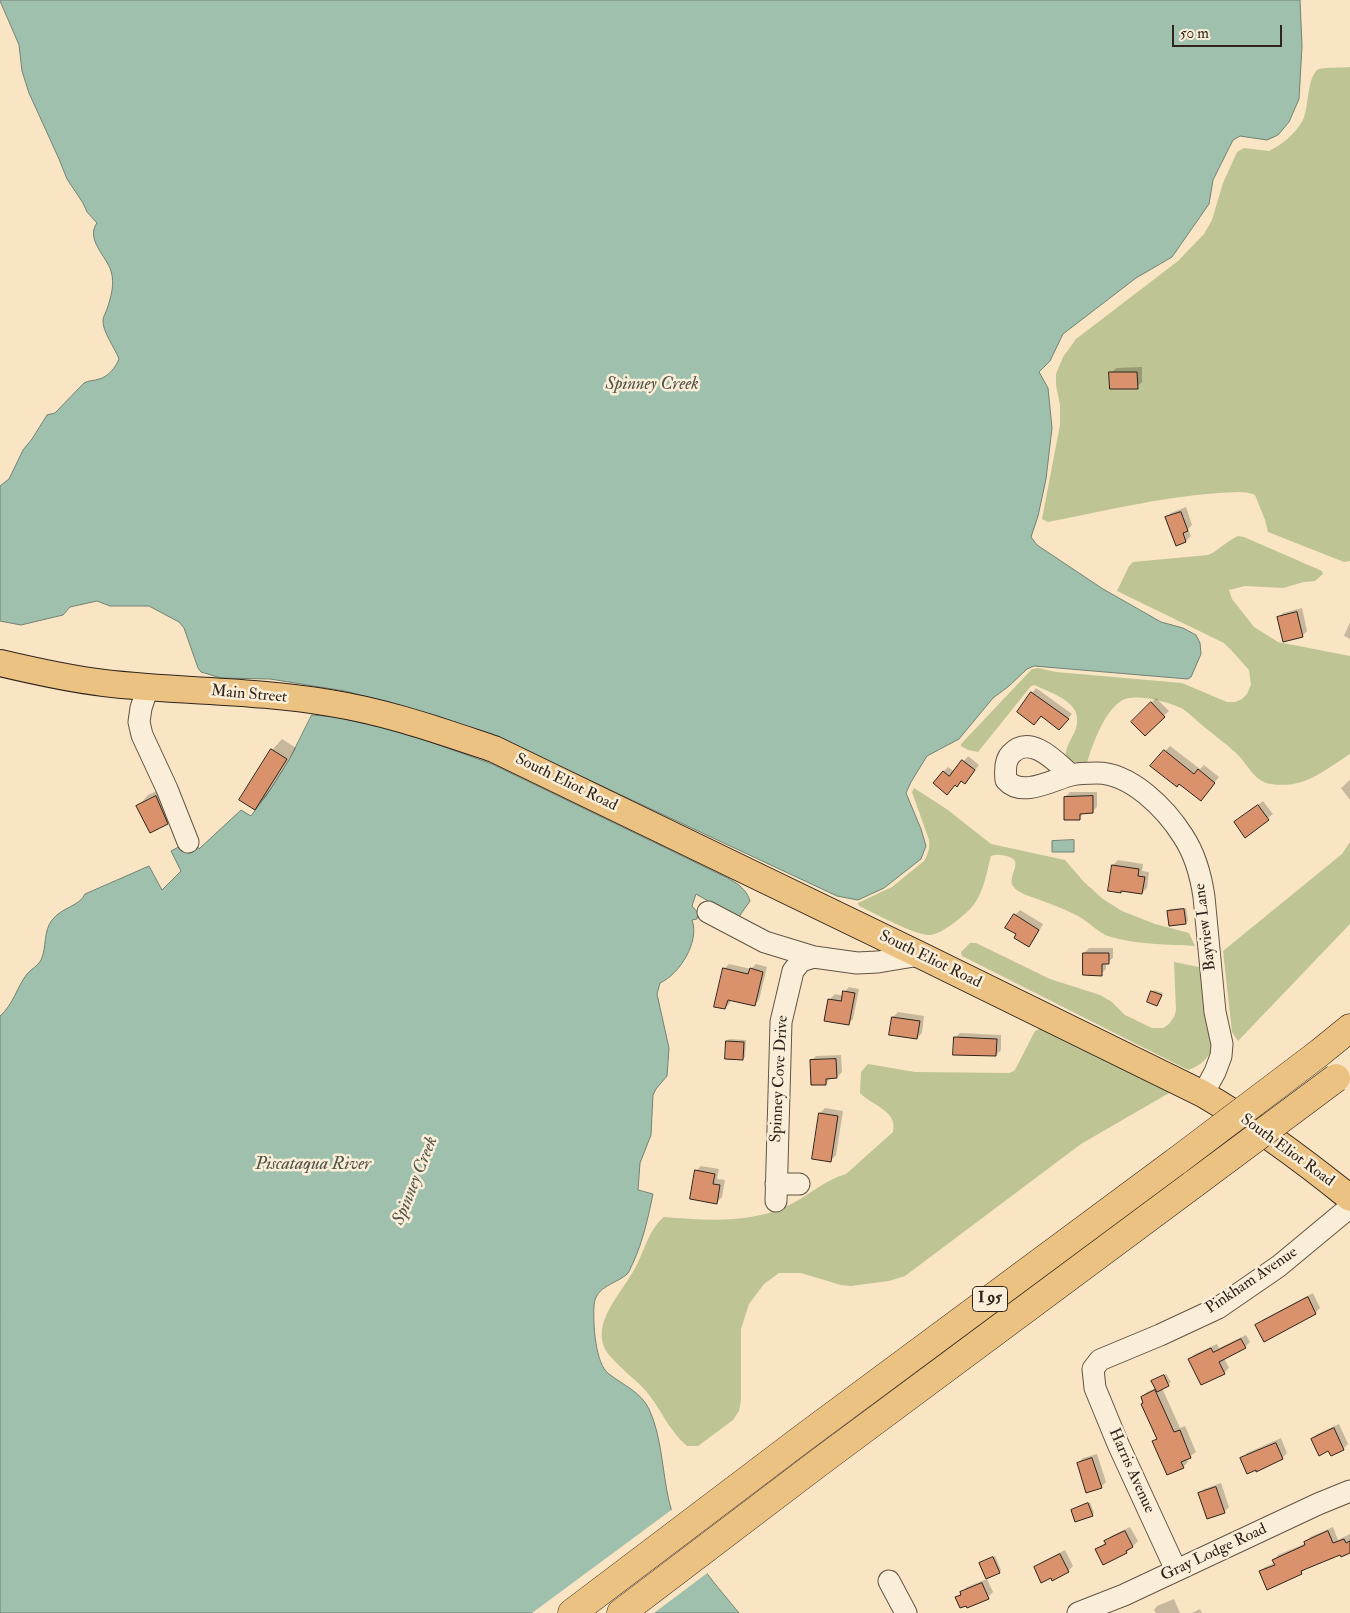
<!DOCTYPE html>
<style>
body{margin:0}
#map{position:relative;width:1350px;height:1613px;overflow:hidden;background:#f9e5c3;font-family:"IM FELL Double Pica",serif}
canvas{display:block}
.scale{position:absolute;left:1172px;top:25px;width:110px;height:22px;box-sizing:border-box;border:2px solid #2f241c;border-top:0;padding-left:6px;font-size:15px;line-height:18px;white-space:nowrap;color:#2f241c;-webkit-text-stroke:4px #fbeed8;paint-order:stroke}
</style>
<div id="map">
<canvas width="1350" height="1613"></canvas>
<div class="scale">50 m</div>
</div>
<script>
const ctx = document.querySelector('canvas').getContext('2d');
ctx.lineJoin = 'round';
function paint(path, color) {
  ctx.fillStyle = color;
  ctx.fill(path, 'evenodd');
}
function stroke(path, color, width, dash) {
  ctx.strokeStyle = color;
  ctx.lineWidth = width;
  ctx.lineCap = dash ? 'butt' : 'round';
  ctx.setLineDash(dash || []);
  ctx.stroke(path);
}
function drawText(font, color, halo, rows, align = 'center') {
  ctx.font = font + ' "IM FELL Double Pica",serif';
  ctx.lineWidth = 5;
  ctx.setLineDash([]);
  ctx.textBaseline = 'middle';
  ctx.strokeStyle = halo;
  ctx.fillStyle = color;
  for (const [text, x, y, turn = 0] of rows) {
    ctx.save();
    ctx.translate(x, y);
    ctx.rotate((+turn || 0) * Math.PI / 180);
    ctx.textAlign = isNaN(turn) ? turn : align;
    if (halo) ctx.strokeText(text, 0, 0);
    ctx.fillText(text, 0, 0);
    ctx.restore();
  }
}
const green = new Path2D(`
 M1350,67v494l-6,1 -76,-30 -3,-12 -10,-25c-12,-5 -25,-2 -37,-2 -57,4 -114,18 -170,29l-6,-3 18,-94v-20l-4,-20v-11l7,-17 13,-18 102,-78 26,-27 8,-14 11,-37 14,-31 7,-4 25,3c14,-7 26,-17 34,-31 6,-12 4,-46 16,-51 6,-2 23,-1 31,-2z
 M1238,536l6,1 78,34 1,3 -8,7 -11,1 -21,6 -38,-2 -16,4 3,9 22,28 24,15 72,14v98c-27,17 -45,35 -79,30 -17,-2 -23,-20 -35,-31 -11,-10 -22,-18 -33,-27 -6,-5 -13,-12 -20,-17 -12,-7 -51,-17 -62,-8 -18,13 -28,42 -34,62h-8l-12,-3c-3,-6 0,-13 3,-19 3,-6 7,-12 7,-19 3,-21 -28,-30 -43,-37l-3,1 -53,66 -10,-2 -7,-4v-2l71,-75 6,-1 18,4 126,11 45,19h8l7,-3 5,-5 4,-9 -2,-15 -17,-19 -8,-8 -107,-52 12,-25 4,-4 75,-7c12,-5 18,-14 30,-19z
 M914,788l34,22 43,34 74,16 19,22 19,17 19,12 33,13 34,9 6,13c-28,-2 -57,-1 -84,-9 -14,-4 -22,-16 -35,-22 -16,-8 -33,-14 -50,-20 -4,-2 -13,-6 -14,-11 -3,-11 13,-24 -6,-28 -5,-1 -10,-2 -15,0 -4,15 -7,34 -16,47 -7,10 -33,32 -46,32 -14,0 -55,-22 -70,-29l-1,-3 34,-16 32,-26c4,-7 6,-13 5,-21l-17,-48z
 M1350,842v82l-112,117 -6,-9 -9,-81 119,-97z
 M970,943h6l74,36 50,16 12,7 13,13 27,13h11l6,-4 5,-7 2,-7 -2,-48 25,5 4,6 10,76c-7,11 -13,17 -25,21l-226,-114 -1,-4z
 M1041,1028l128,61v4l-88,51 -176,132 -16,5 -38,5 -10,-1 -40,-12h-22l-15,11 -15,20 -8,25v71l-2,11 -6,9 -35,26h-11c-18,-15 -26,-37 -41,-55 -11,-12 -25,-22 -36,-35 -24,-28 11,-62 24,-86 10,-17 14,-40 30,-53 40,3 83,7 121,-10 21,-9 39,-27 61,-33l47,-42c5,-22 -21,-26 -33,-39l1,-21 7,-8 47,8 94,1 5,-2 2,-3 19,-37z`);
const water = new Path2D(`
 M0,0h1300l2,46 -3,53 -10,23 -11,13 -11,5 -27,-4 -7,4 -20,40 -4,24 -37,53 -36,21 -73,56 -13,27 -11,11 9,16 4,40 -6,51 -8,37 -7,21 6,8 66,44 58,33 22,6 13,7 4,8 1,11 -10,23 -3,2 -154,-13 -7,3 -18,17 -16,12 -34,41 -32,17 -16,26 -5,11 15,36 5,17 -5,13 -37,29 -26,12 -21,-4 -314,-147 -40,-17 -45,-16 -93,-25 -75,-12 -49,-1 -20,-6 -3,-4 -14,-40 -5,-6 -30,-16h-39l-13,-5 -27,6 -7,8 -42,10 -21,-4v-135l9,-7 14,-29 9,-11 15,-24 8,-2 29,-30c5,-3 10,-2 15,-4 9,-2 17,-12 20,-20 -4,-11 -17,-28 -16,-39 0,-3 3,-8 4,-11 4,-12 8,-25 4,-38 -4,-14 -26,-32 -14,-48l-10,-11 -4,-9 -16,-24 -8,-20 -30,-66 -7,-22 -3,-26z
 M312,715l24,2 56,13 33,10 67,24 217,105c15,8 36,14 41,32l-12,17 -42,-24 -4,12 6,7 -1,6 -5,1c8,21 -12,54 -32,63l-3,11 12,54 -2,28 -11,13 -3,6 -2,40 -11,28 -2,27 15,4c-5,24 -10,47 -20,69 -2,3 -3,8 -5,10 -10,11 -33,12 -34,33 -1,17 1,58 15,68 14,11 32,18 40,35 13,28 13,62 20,92 10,43 43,79 70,112h-739v-597c13,-11 17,-29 27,-42 4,-5 11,-8 14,-14 6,-13 2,-28 11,-40 10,-13 28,-14 33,-26l64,-28 13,24 19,-19 -10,-20 23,-12 5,10 42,-39 10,6 21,-29 17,-27z
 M1074,840v12h-22v-11z`);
const pier = new Path2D(`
 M674,1508l21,44 15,19 -56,42h-122z`);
const shadow = new Path2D(`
 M1142,367v15l-5,5 -26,-14 5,-5z
 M1186,507l6,18 -4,4 3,7 -5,5 -10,3 -10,-26 5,-5z
 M1302,608l5,23 -5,5 -24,-18 5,-5z
 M1350,622v17l-6,-3z
 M1036,688l36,26 -9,11 -21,-11 -24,-3z
 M1156,698l13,13 -24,23 -13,-12z
 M282,739l14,9 -30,49 -11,11 17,-58z
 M1170,746l30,23 4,-4 15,12 -14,17 -25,-11 -15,-32z
 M968,756l11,9 -9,12 -8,3 -5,5 -14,-13 5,-5 7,5z
 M1350,780v20l-9,-12z
 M167,786l10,27 -10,10 -29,-17 10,-11z
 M1070,792h27v15l-5,5h-8l-5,7 -14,-22z
 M1263,801l10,13 -28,22 -5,-18z
 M1118,860l25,4 -1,7 7,1 -2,16 -5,5 -20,-3 -1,2 -8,-27z
 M1186,908l2,13 -3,2 -17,-12 2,-2z
 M1020,910l23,14 -9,16 -5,5 -11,-11 -3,-19z
 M1089,948h24v10l-7,5v6l-5,5 -17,-21z
 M729,964l22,5 5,-5 11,3 -8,33 -5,5 -23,-6 -1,4 -5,5 -1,-39z
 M849,987l10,2 -6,30 -5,5 -22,-4 4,-21 5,-5 9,2v-4z
 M1154,990l9,3 -6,12 -5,-13z
 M898,1012l26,4 -2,17 -5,5 -24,-21z
 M960,1033l41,2v15l-5,5 -41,-17z
 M729,1039l17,1 -1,17 -3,2 -15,-18z
 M841,1055l1,17 -5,5h-6l-5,7 -15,-23 5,-5z
 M825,1108l18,3 -7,44 -5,5 -11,-47z
 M701,1166l18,3 -2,10 8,1 -3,17 -5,5 -21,-31z
 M1313,1293l7,15 -5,5 -58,12 5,-5z
 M1246,1335l4,7 -5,5 -21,11 5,10 -5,5 -34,-14 5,-5 22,-10 2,4z
 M1166,1374l5,8 -9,6 18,40 5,-2 11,26 -10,7 2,3 -5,5 -29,-26 4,-3 -16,-41 5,-5 9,-4 -1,-8z
 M1339,1424l9,20 -5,5h-14l-17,-10 5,-5z
 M1281,1438l6,15 -5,5h-40l5,-5z
 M1097,1454l9,28 -5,5 -23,-24 5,-5z
 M1221,1483l8,24 -5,5 -25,-18 5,-5z
 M1090,1502l4,11 -2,2 -20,-5z
 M1130,1527l8,14 -11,11 -30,-2 9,-8 5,-6z
 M1333,1527l5,13 12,-6v17l-9,3 -35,14 -5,5 -41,-1 5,-5 10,-4 -1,-3 4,-5 28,-12 4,-6z
 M1065,1550l8,16 -5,5 -17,6 -16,-9 5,-5z
 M995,1556l6,14 -2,2 -16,-10z
 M987,1579l6,13 -5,5h-31l10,-10z
 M1174,1599l6,14h-24l-2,-3 3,-4z
 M1200,1609l2,4h-10z`);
const building = new Path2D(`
 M1109,372h28l1,17h-28z
 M1181,512l7,19 -5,2 3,9 -10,4 -11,-29z
 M1297,612l6,25 -20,5 -6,-25z
 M1031,692l38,27 -10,11 -18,-14 -7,9 -17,-13z
 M1151,702l14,15 -20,19 -14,-14z
 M271,749l16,10 -32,51 -16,-10z
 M1164,750l30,24 4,-5 17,14 -14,18 -22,-17 -2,3 -27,-21z
 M962,760l13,10 -10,14 -4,-3 -4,6 -2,-2 -8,10 -14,-12 10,-12 6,5z
 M156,796l12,28 -18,9 -14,-27z
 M1093,796v17l-13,1v6h-16v-23z
 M1258,805l11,15 -24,18 -11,-16z
 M1112,865l27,4 -1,7 7,1 -3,17 -21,-3v2l-13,-2z
 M1184,909l2,15 -17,2 -2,-15z
 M1014,914l25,16 -10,17 -15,-9 2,-4 -11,-6z
 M1083,953h26v11h-7v12l-19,-1z
 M723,968l25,6 2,-6 13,4 -8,34 -27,-6 -3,9 -11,-2z
 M843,991l12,2 -6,32 -25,-4 4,-22 13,2z
 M1151,991l11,4 -5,11 -10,-4z
 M892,1017l28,4 -3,18 -28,-4z
 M954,1037l43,2 -1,17 -43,-1z
 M726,1041l18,1 -1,18 -18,-1z
 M836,1059l1,19 -11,1v6h-15l-1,-25z
 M819,1113l19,3 -7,46 -19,-3z
 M695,1170l20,4 -2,10 7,1 -3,19 -27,-5z
 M1308,1297l8,17 -52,28 -9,-17z
 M1241,1339l5,9 -27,14 6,12 -24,11 -13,-26 23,-11 2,4z
 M1164,1375l5,11 -12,6 -6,-11z
 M1155,1390l19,42 6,-2 11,28 -10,4 3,6 -17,7 -15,-34 5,-2 -16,-35 2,-1 -2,-6z
 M1334,1428l10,22 -13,6 -3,-5 -9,5 -8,-17z
 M1276,1443l7,16 -27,13v-2l-9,4 -7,-16z
 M1092,1458l10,30 -16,5 -9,-30z
 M1216,1487l9,26 -18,6 -9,-26z
 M1088,1503l5,13 -18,6 -4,-12z
 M1125,1531l8,16 -7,4 1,2 -24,12 -8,-16 11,-5 -2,-3z
 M1328,1531l5,12 11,-4 2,4 4,-2v12l-9,4 -1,-2 -39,16 1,3 -35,16 -8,-19 16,-6 -3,-5 33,-15 -1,-3z
 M1060,1554l9,18 -17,9 -1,-3 -10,5 -7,-16z
 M993,1557l7,16 -14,6 -7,-16z
 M982,1583l7,16 -22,9 -1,-2 -6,2 -5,-11 6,-2 -1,-3z`);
const minor = new Path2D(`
 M148,687l-7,21 -2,14 3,13 25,54 21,53
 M1071,775c-14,-12 -40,-42 -60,-21 -6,6 -6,17 -5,26 16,18 46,0 65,-5 8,-2 18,-2 26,-2 34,0 69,36 86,63 12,18 18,40 21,61l11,115 7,32 -1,12 -6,16 -12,22
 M708,912l57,30 49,15
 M776,1184h23
 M776,1201l5,-179 12,-51 8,-10 13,-4 43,6 21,-1 42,-7
 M1176,1570l-58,-126 -23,-56 -2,-19 7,-9 60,-25 58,-27 61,-42 71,-59
 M889,1581l17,32
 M1078,1613l46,-18 194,-91 32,-13`);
const major = new Path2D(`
 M0,663c34,8 69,16 104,20 75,9 152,7 226,20 57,9 110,28 164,46l426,206 283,139c53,31 100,66 147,104`);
const highway = new Path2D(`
 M1318,1054l32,-26
 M572,1613l231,-175 375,-278
 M621,1613l200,-152 374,-278`);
const highwayBridge = new Path2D(`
 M1178,1160l140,-106
 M1195,1183l141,-105`);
const shields = [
 [990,1299,35]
];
const shieldNames = [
 ["I 95",990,1299]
];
const streetNames = [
 ["Main Street",249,695,5],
 ["South Eliot Road",566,783,26],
 ["Bayview Lane",1206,927,-97],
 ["South Eliot Road",930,960,26],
 ["Spinney Cove Drive",780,1079,-87],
 ["South Eliot Road",1287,1151,36],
 ["Pinkham Avenue",1252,1281,-34],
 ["Harris Avenue",1131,1471,66],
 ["Gray Lodge Road",1214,1553,-25]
];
const waterNames = [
 ["Spinney Creek",652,385],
 ["Piscataqua River",313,1165],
 ["Spinney Creek",416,1181,-68]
];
paint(green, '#bec493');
paint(water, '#9fc0ad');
stroke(water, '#728273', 1);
paint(pier, '#f9e5c3');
paint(shadow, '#0003');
paint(building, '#da926d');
stroke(building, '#2f241c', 1);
stroke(minor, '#625446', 23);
stroke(major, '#2f241c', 28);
stroke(highway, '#2f241c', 29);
stroke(minor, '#fbeed8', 21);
stroke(major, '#ecc282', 26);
stroke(highway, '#ecc282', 28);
stroke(highwayBridge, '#2f241c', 29, []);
stroke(highwayBridge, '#ecc282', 28);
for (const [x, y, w] of shields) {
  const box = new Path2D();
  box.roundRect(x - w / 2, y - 12.5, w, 25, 4);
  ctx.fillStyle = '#fbeed8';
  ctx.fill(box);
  stroke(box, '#2f241c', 1);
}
drawText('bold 15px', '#2f241c', null, shieldNames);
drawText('16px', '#2f241c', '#fbeed8', streetNames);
drawText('italic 18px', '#515348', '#fbeed8', waterNames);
</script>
